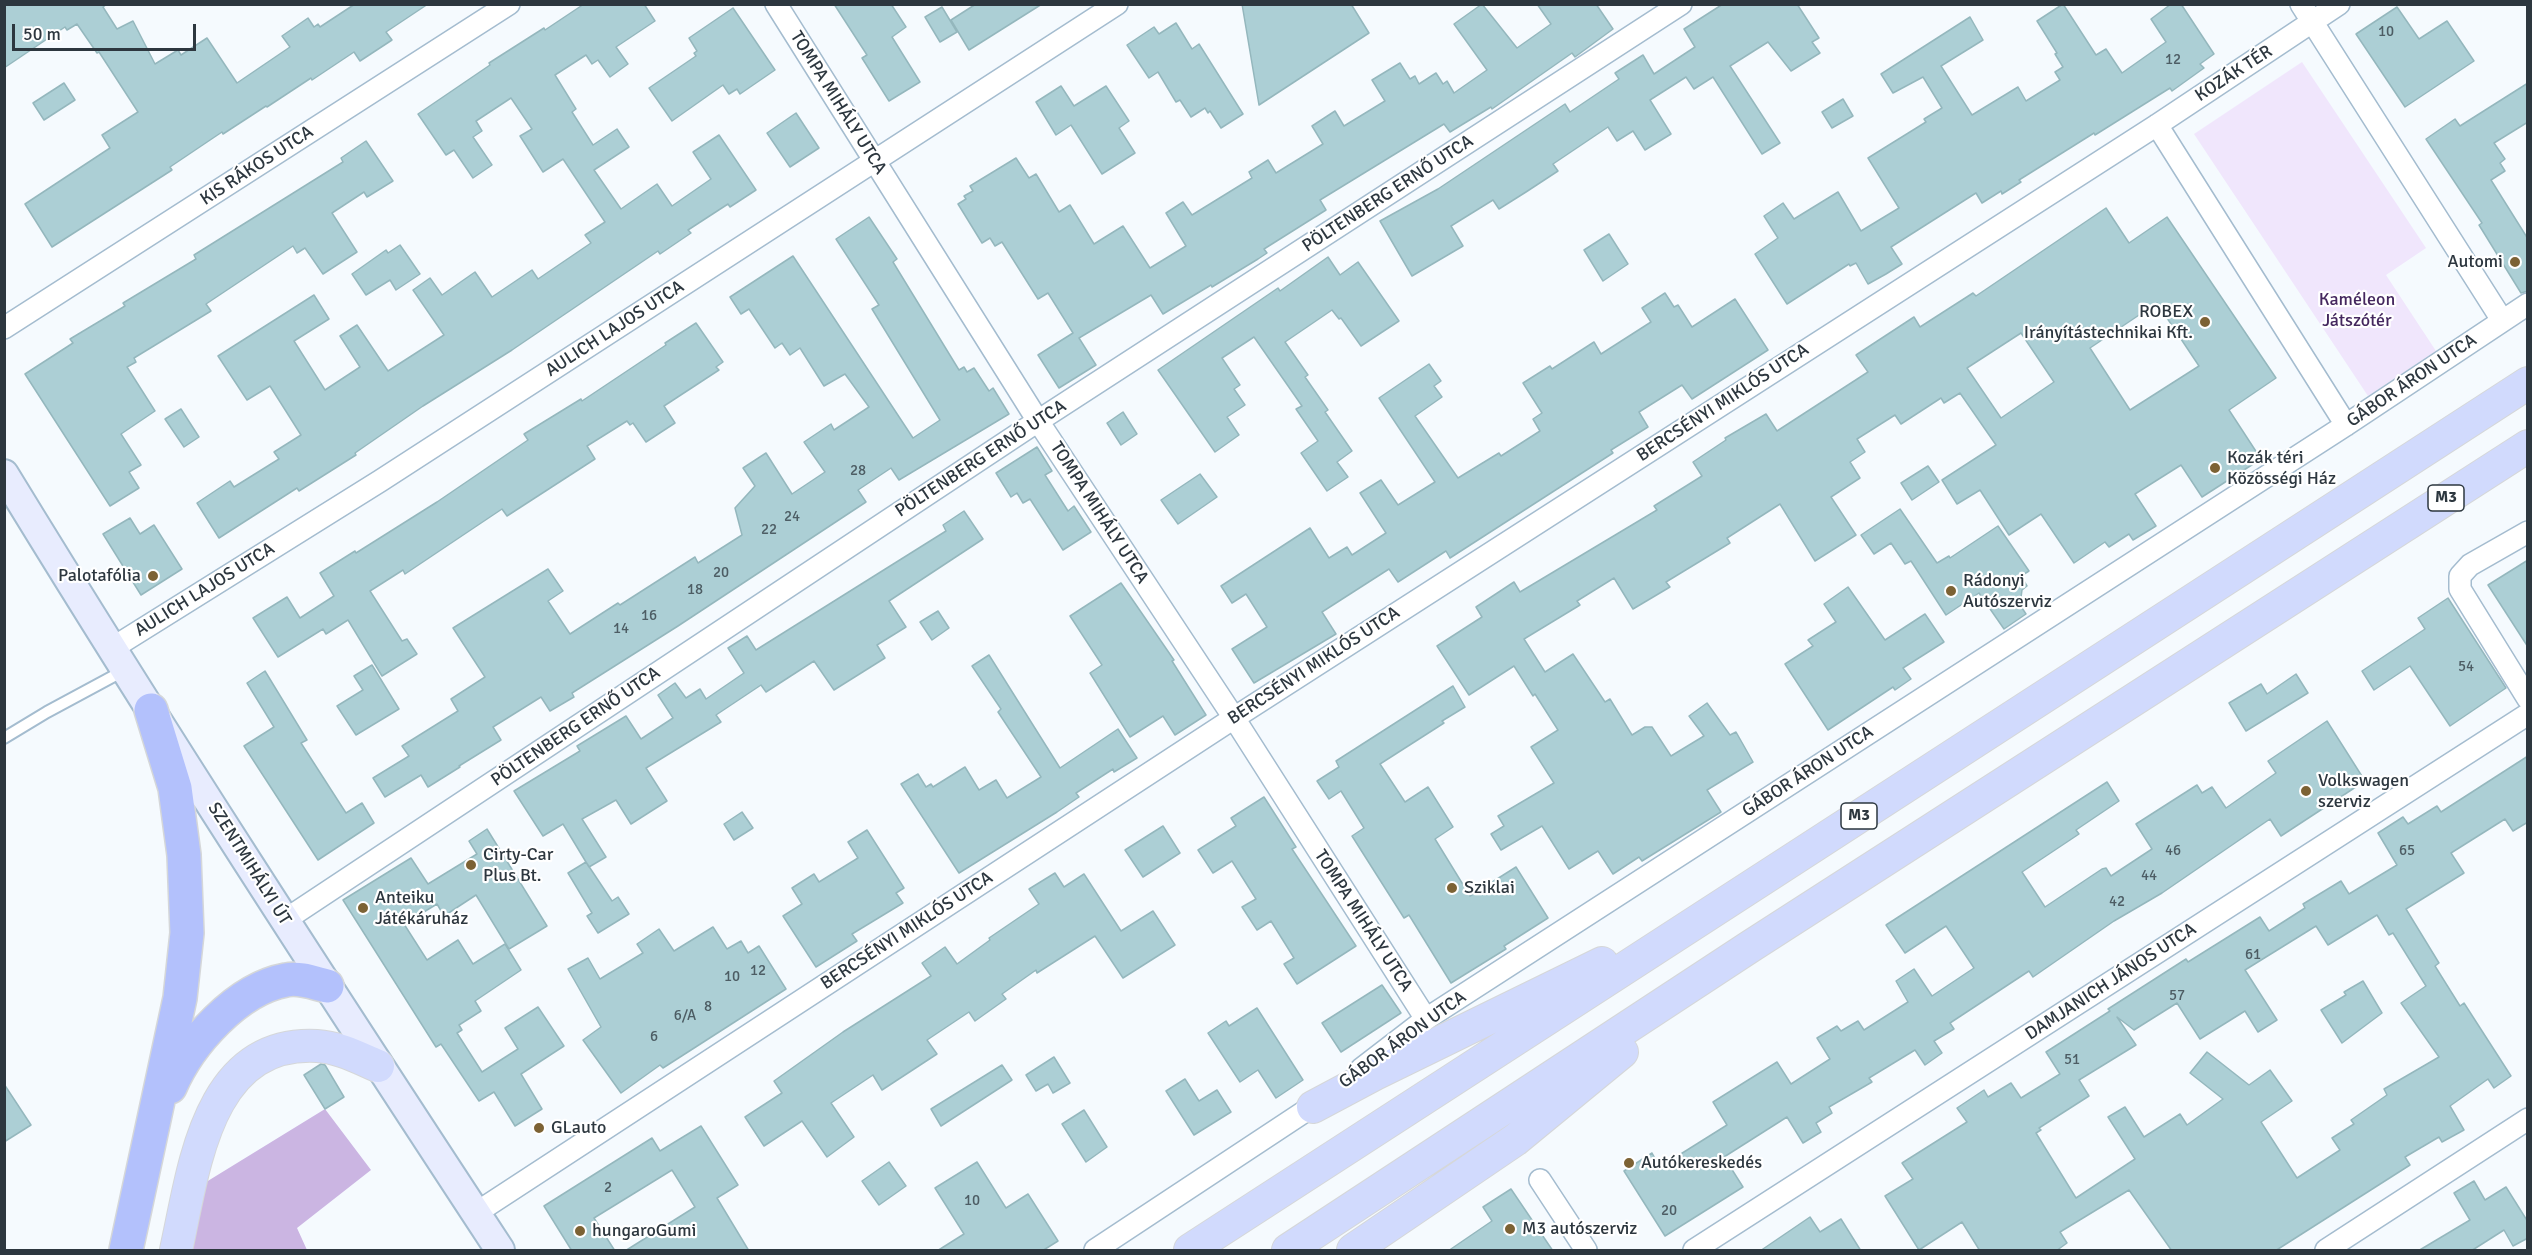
<!DOCTYPE html>
<meta charset="utf-8">
<style>
body{margin:0}
#map{position:relative;width:2532px;height:1255px;overflow:hidden;background:#f5fafe;font-family:Signika,sans-serif}
canvas{display:block}
.frame{position:absolute;inset:0;border:6px solid #2d373f;pointer-events:none}
.scale{position:absolute;left:12px;top:24px;width:184px;height:27px;box-sizing:border-box;border:3px solid #2d373f;border-top:0;padding-left:8px;font-size:18px;line-height:21px;white-space:nowrap;color:#2d373f;-webkit-text-stroke:4px #fff;paint-order:stroke}
</style>
<div id="map">
<canvas width="2532" height="1255"></canvas>
<div class="frame"></div>
<div class="scale">50 m</div>
</div>
<script>
const ctx = document.querySelector('canvas').getContext('2d');
ctx.lineJoin = 'round';
function paint(path, color) {
  ctx.fillStyle = color;
  ctx.fill(path, 'evenodd');
}
function stroke(path, color, width, dash) {
  ctx.strokeStyle = color;
  ctx.lineWidth = width;
  ctx.lineCap = dash ? 'butt' : 'round';
  ctx.setLineDash(dash || []);
  ctx.stroke(path);
}
function drawText(font, color, halo, rows, align = 'center') {
  ctx.font = font + ' Signika,sans-serif';
  ctx.lineWidth = 4.5;
  ctx.setLineDash([]);
  ctx.textBaseline = 'middle';
  ctx.strokeStyle = halo;
  ctx.fillStyle = color;
  for (const [text, x, y, turn = 0] of rows) {
    ctx.save();
    ctx.translate(x, y);
    ctx.rotate((+turn || 0) * Math.PI / 180);
    ctx.textAlign = isNaN(turn) ? turn : align;
    if (halo) ctx.strokeText(text, 0, 0);
    ctx.fillText(text, 0, 0);
    ctx.restore();
  }
}
const green = new Path2D(`
 M2302,62l124,186 -40,27 50,76 -68,45 -174,-262z`);
const forest = new Path2D(`
 M325,1109l46,61 -74,58 10,22h-125l16,-63z`);
const building = new Path2D(`
 M4,4h103l-4,3 14,22 16,-8 22,43 23,-14 3,5 26,-17 30,45 53,-36 -8,-11 26,-18 6,9 4,-3 2,3 35,-23h73l-42,28 6,8 -32,21 -6,-9 -42,28 -1,-2 -44,29 -1,-1 -43,28 -1,-2 -52,35 2,3 -120,77 -27,-43 85,-56 -8,-13 36,-23 -39,-60 -2,1 -20,-29 -10,6 -2,-3 -61,41z
 M584,4h60l11,17 -39,26 12,17 -18,13 -12,-17 -6,4 -6,-9 -31,20 21,34 -4,3 21,33 24,-16 12,18 -35,23 27,39 36,-25 15,22 39,-27 -18,-27 26,-17 37,55 -26,17 -2,-3 -40,26 3,3 -31,21 -2,-3 -146,99 -89,56 -68,47 1,2 -57,36 -2,-3 -78,50 -22,-35 33,-22 4,6 45,-28 -5,-7 27,-17 -31,-49 -23,14 -29,-44 96,-61 15,24 -35,22 31,49 35,-23 -20,-31 17,-11 31,46 56,-36 -31,-45 17,-12 12,17 33,-23 17,25 40,-27 6,9 53,-36 -6,-8 20,-13 -42,-63 -20,13 -23,-36 12,-7 -21,-31 -35,23 6,10 -9,6 19,28 -19,13 -19,-28 -8,5 -28,-41 72,-49 -1,-2 55,-35 1,2z
 M834,4h57l15,23 -14,10 28,45 -31,19 -27,-43 5,-3z
 M976,4h66l-73,46 -18,-30z
 M1242,4h109l18,29 -110,72z
 M1482,4l35,44 34,-24 -14,-20h59l17,25 -38,28 -3,-4 -80,56 -1,-2 -41,25 -6,-8 -124,76 6,10 -62,39 3,4 -9,6 -46,28 -1,-2 -48,29 -12,-19 -72,43 17,27 -37,23 -21,-33 35,-22 -25,-40 -10,6 -36,-57 -7,4 -5,-8 -8,5 -24,-39 8,-5 -2,-3 9,-5 -3,-5 46,-28 13,20 7,-4 23,38 11,-7 24,39 29,-18 27,42 36,-22 -20,-33 17,-11 9,13 60,-37 -3,-6 19,-12 8,13 47,-29 -11,-18 23,-15 9,15 41,-25 -13,-21 28,-17 10,16 5,-3 4,8 17,-11 7,11 4,-3 7,12 33,-23 -33,-46z
 M1723,4h74l22,34 -7,4 8,11 -29,18 -23,-29 -38,24 50,77 -18,11 -49,-77 -19,12 -8,-12 -36,23 21,34 -26,16 -12,-19 -16,10 -9,-14 -55,37 5,7 -32,21 -27,17 -6,-9 -42,26 12,20 -51,30 -32,-55 58,-32 127,-85 5,8 49,-33 -4,-6 28,-18 11,19 41,-27 -11,-18z
 M2063,4l33,51 10,-6 16,24 44,-31 -15,-23 20,-15h10l33,50 -14,10 4,4 -32,23 -2,-3 -75,47 -1,-2 -75,47 2,2 -19,12 -1,-3 -19,12 -6,-10 -85,54 11,17 -16,10 -18,10 -12,-21 -6,3 -1,-2 -62,40 -32,-50 23,-16 -14,-22 19,-13 11,16 44,-27 23,39 38,-23 -31,-50 58,-36 -2,-3 18,-11 -19,-31 -30,16 -12,-19 89,-57 13,23 -42,26 31,49 46,-28 8,14 34,-21 -5,-8 8,-5 -8,-13 2,-1 -20,-32z
 M942,7l15,25 -17,10 -15,-25z
 M2397,7l22,32 28,-18 27,40 -69,46 -49,-73z
 M733,8l42,62 -35,24 -3,-5 -8,5 -6,-9 -51,36 -23,-33 47,-32 -2,-3 3,-2 -8,-13z
 M1176,23l16,26 7,-5 44,70 -22,14 -11,-17 -2,2 -3,-5 -14,9 -11,-17 -4,2 -18,-30 -9,6 -22,-33 27,-18 5,7z
 M64,83l11,17 -31,20 -11,-17z
 M2528,83v39l-34,21 11,16 -5,4 5,8 -14,9 37,59v52l-7,2 -42,-68 3,-2 -56,-84 29,-20 5,7z
 M1061,86l13,20 32,-20 23,35 -10,7 16,25 -33,21 -31,-49 -15,10 -20,-33z
 M1843,99l10,17 -21,12 -10,-16z
 M796,113l23,35 -29,19 -23,-34z
 M366,141l27,40 -26,16 -3,-5 -32,21 25,39 -34,22 -18,-26 -8,5 -4,-7 -87,58 5,7 -77,47 2,4 -9,5 28,44 -34,23 20,31 -12,7 10,16 -29,18 -85,-132 48,-31 -3,-4 55,-33 -2,-3 73,-44 -2,-4 149,-93 -2,-4z
 M2106,208l23,35 38,-26 109,161 -47,32 32,49 -59,38 -21,-32 -46,29 21,32 -23,14 -4,-6 -20,13 -4,-5 -31,21 -33,-49 -32,21 -29,-45 -23,14 -15,-24 54,-35 -36,-52 -16,10 -3,-5 -40,26 -6,-9 -38,24 8,13 -15,10 10,16 -29,19 25,38 -41,26 -35,-57 -53,34 3,5 -64,39 4,5 -37,22 -19,-31 -37,23 3,4 -56,34 21,33 28,-18 32,48 5,-3 22,36 13,-8h7l19,29 33,-20 -15,-20 18,-13 23,32 6,-3 17,30 -46,28 14,22 -79,49 -3,-4 -26,17 -15,-23 -29,18 -27,-43 -41,24 -10,-16 13,-8 -6,-10 56,-33 -23,-36 27,-17 -23,-36 -2,2 -19,-30 -45,29 -32,-49 45,-29 -6,-10 38,-25 6,10 137,-82 -3,-4 48,-30 -9,-14 33,-22 -1,-2 41,-24 11,17 91,-59 -12,-17 58,-38 6,10 53,-34 3,3zM2157,303l42,63 -69,44 -40,-62zM2021,333l33,49 -53,36 -34,-50z
 M869,217l28,42 -4,3 66,108 5,-3 3,5 7,-4 15,23 4,-3 16,26 -110,66 -8,-12 -33,22 8,12 -188,124 -106,67 2,4 -24,14 -9,-14 -48,30 8,13 -42,26 1,1 -32,20 -7,-12 -36,22 -12,-19 36,-22 -7,-10 56,-35 -7,-12 34,-22 -32,-49 95,-59 15,22 -15,10 22,33 48,-31 2,2 75,-48 3,6 44,-28 -7,-27 20,-22 -12,-18 23,-15 26,41 33,-22 -21,-30 27,-18 3,6 35,-23 -24,-33 -21,12 -24,-38 -10,7 -8,-12 -7,5 -26,-39 -8,5 -11,-17 63,-41 120,182 27,-18 -68,-111 7,-4 -43,-66z
 M1609,234l19,30 -25,17 -19,-31z
 M400,245l20,29 -24,16 -6,-10 -24,15 -14,-21 34,-24 2,3z
 M1328,257l12,18 18,-13 41,59 -38,25 -20,-28 -2,1 -7,-9 -47,32 23,33 -3,2 23,33 -3,2 27,39 -15,11 11,15 -21,14 -26,-38 17,-12 -22,-32 6,-3 -48,-69 -32,21 18,27 -6,4 11,16 -18,12 12,18 -24,17 -57,-82 120,-82 2,3z
 M1665,293l9,14 4,-2 14,22 43,-28 33,51 -76,49 -10,-14 -43,27 9,15 -37,23 2,3 -163,105 -4,-7 -48,31 -9,-13 -67,43 14,22 -82,49 -22,-34 35,-22 -21,-33 -14,9 -11,-17 89,-58 19,30 18,-11 5,8 34,-22 -26,-40 21,-13 17,25 37,-23 -56,-84 50,-34 12,17 -7,5 8,11 -27,19 43,62 41,-25 2,3 39,-25 -7,-12 9,-6 -19,-30 27,-17 2,3 42,-27 7,12 50,-32 -9,-14z
 M696,323l27,39 -7,5 3,3 -55,36 11,17 -29,19 -13,-19 -3,2 -3,-4 -40,25 8,13 -88,57 -5,-7 -97,65 -2,-4 -33,21 32,50 5,-2 10,15 -35,22 -34,-56 -22,14 -3,-5 -45,28 -25,-39 34,-21 13,21 34,-22 -14,-23 35,-22 1,2 81,-51 91,-62 -4,-6 57,-35 1,2 84,-56 -1,-2z
 M181,409l18,28 -15,10 -19,-28z
 M1123,412l14,22 -16,11 -14,-22z
 M1037,447l15,24 -7,4 23,36 6,-5 17,26 -28,18 -33,-51 -7,4 -6,-10 -6,4 -15,-24z
 M1928,466l11,16 -27,18 -11,-17z
 M1200,474l17,23 -39,27 -17,-24z
 M1900,509l37,54 12,-7 1,2 48,-32 31,45 -8,5 6,10 -5,4 -2,15 6,9 -22,15 -25,-36 -33,22 -35,-54 -6,3 -14,-21 -17,11 -13,-19z
 M964,511l19,28 -94,62 17,26 -29,18 8,13 -51,32 -20,-29 -48,31 -5,-7 -45,30 5,7 -75,46 21,33 -36,23 -15,-24 -34,19 24,38 -17,10 -26,-43 -20,12 -29,-45 66,-40 -3,-5 49,-30 15,23 32,-21 -15,-23 17,-12 11,15 14,-9 6,10 38,-26 -16,-25 19,-12 9,14 190,-119 -3,-6z
 M130,518l10,16 14,-9 28,44 -41,26 -38,-61z
 M2528,560v87l-40,-62z
 M1121,583l53,77 -2,1 34,54 -31,20 -12,-19 -33,21 -40,-64 12,-8 -32,-49z
 M1848,587l37,53 40,-26 19,28 -41,26 8,11 -16,11 -2,-3 -65,43 -43,-66 28,-18 -5,-6 28,-18 -12,-18z
 M2448,598l58,90 -56,38 -40,-60 -36,24 -12,-19 63,-42 -7,-11z
 M938,611l11,17 -17,12 -12,-18z
 M989,655l71,113 58,-39 19,29 -23,14 -1,-3 -37,24 3,4 -22,15 -98,61 -58,-89 17,-10 8,13 5,-3 2,3 32,-20 14,23 17,-10 11,18 34,-21 -43,-65 3,-3 -29,-43z
 M372,665l27,44 -43,26 -19,-29 26,-16 -9,-14z
 M265,671l42,69 -6,3 45,70 16,-10 12,20 -56,37 -74,-114 30,-19 -27,-44z
 M2296,674l12,19 -62,38 -17,-28 32,-19 6,10z
 M1453,686l12,21 -23,14 2,2 -64,41 25,38 23,-15 25,40 -18,12 35,57 46,-29 32,51 -44,28 2,3 -55,34 -42,-68 -5,3 -52,-82 12,-8 -23,-37 -12,8 -12,-18 22,-14 -3,-6z
 M2327,721l38,60 -84,55 -11,-17 -108,74 -48,28 -81,56 -4,-6 -79,52 4,6 -20,12 8,12 -17,12 -10,-15 -46,28 3,4 -43,25 3,6 -16,10 5,9 -18,11 -16,-26 -63,40 19,30 -78,49 -41,-65 28,-18 8,14 67,-42 -14,-23 64,-40 14,22 39,-25 -13,-21 20,-12 4,5 17,-10 6,9 44,-28 -12,-21 18,-12 18,27 42,-28 -28,-42 -41,27 -19,-28 221,-143 12,19 -43,29 3,4 -57,38 23,35 57,-38 4,-1 5,8 41,-27 -16,-25 61,-39 5,8 10,-6 14,21 50,-35 -8,-12z
 M2528,756v66l-15,9 -8,-12 -54,34 13,20 -58,36 33,54 -4,3 25,40 4,-3 47,73 -17,12 -6,-9 -38,27 14,24 -22,12 -3,-5 -34,20 5,8 -135,86h-103l-43,-61 -69,42 7,11 -11,8h-76l-18,-29 -43,28 -34,-54 28,-17 -11,-16 65,-41 -10,-14 27,-18 4,7 23,-14 10,15 39,-24 -14,-22 64,-41 -2,-2 78,-50 2,3 72,-45 9,14 36,-23 -2,-4 38,-23 8,13 48,-29 -19,-32 25,-16 5,7 29,-18 4,6zM2377,915l12,20 4,-2 33,53 -25,17 38,54 -55,32 3,6 -36,25 3,4 -22,14 8,12 -43,28 -36,-56 31,-21 -22,-31 -21,15 -42,-33 -17,21 33,26 -36,26 -7,-11 -36,23 -19,-30 -17,10 27,42 -59,39 -40,-65 5,-3 -2,-2 50,-32 -10,-16 57,-35 -19,-28 17,13 43,-27 23,36 45,-28 13,21 19,-12 -32,-50 71,-44 12,19z
 M1264,797l32,50 -4,2 64,97 -59,38 -13,-20 10,-6 -23,-37 -14,9 -15,-23 14,-8 -24,-38 -19,12 -15,-23 38,-24 -5,-8z
 M742,812l11,16 -19,12 -10,-16z
 M1163,826l17,27 -37,24 -18,-27z
 M487,829l60,97 -38,23 -33,-54 -32,21 -7,-12 -33,20 23,36 31,-20 15,24 32,-20 16,26 -46,31 6,10 -22,14 3,5 -5,3 25,39 36,-23 -13,-21 33,-21 26,39 -43,28 21,35 -27,17 -21,-34 -15,9 -38,-57 -5,3 -93,-147 68,-42 17,26 49,-30 -8,-13z
 M867,830l37,58 -8,5 7,10 -51,31 5,7 -41,26 -33,-51 19,-12 -10,-16 22,-14 5,8 39,-24 -10,-16z
 M586,862l26,39 6,-4 11,17 -31,19 -11,-17 5,-3 -24,-40z
 M1055,873l9,14 20,-13 37,57 32,-20 22,34 -52,33 -28,-42 -58,37 -1,-3 -34,24 4,5 -31,22 -6,-9 -42,28 10,14 -55,36 -9,-15 -42,28 23,34 -27,20 -25,-36 -38,25 -19,-29 37,-24 -8,-12 69,-49 88,-56 -9,-13 23,-16 12,17 33,-24 -1,-2 50,-34 -10,-15z
 M713,927l14,22 14,-8 7,12 11,-7 27,43 -123,79 -3,-3 -39,28 -38,-53 18,-13 -33,-58 20,-11 12,21 43,-26 -6,-9 22,-15 15,22z
 M2363,981l19,32 -40,30 -21,-33 25,-15 -2,-3z
 M1382,985l19,28 -60,39 -19,-29z
 M1257,1008l46,72 -27,18 -18,-28 -18,12 -32,-49 18,-12 3,5z
 M1054,1057l16,26 -17,10 -5,-9 -12,7 -10,-16z
 M321,1064l4,1 19,32 -19,12 -21,-34z
 M1002,1065l10,15 -71,46 -10,-17z
 M1185,1079l14,22 18,-11 14,22 -37,23 -28,-44z
 M4,1084l27,41 -27,17z
 M1084,1110l23,37 -21,15 -24,-38z
 M701,1126l37,59 -21,13 32,53h-124l70,-44 -23,-37 -78,48 21,33h-43l-28,-45 108,-68 8,13z
 M889,1162l17,24 -27,19 -17,-24z
 M977,1162l29,46 22,-14 30,47 -16,10h-105l27,-17 -29,-46z
 M2474,1181l11,19 21,-13 22,35v16l-15,8 -9,-16 -33,21h-53l52,-31 -16,-27z
 M1511,1189l42,62h-105l44,-30 -9,-14z
 M1810,1217l10,15 21,-13 20,32h-101z`);
const lane = new Path2D(`
 M4,738l43,-26 78,-42`);
const street = new Path2D(`
 M776,4l262,417 196,297 192,301
 M2301,4l201,316
 M2157,125l189,300
 M4,328l505,-324
 M2528,532l-58,33 -10,11v13l68,110
 M111,649l269,-168 737,-477
 M285,920l753,-499 643,-417
 M1361,1069l65,-50 920,-594 182,-121
 M1540,1180l46,70
 M476,1213l758,-495 923,-593 182,-121
 M1095,1250l227,-150
 M1694,1250l834,-536
 M2326,1250l202,-131`);
const secondary = new Path2D(`
 M4,474c160,262 328,520 496,776`);
const primary = new Path2D(`
 M1313,1107l62,-33 227,-111
 M176,1250c18,-80 30,-210 141,-204 21,1 42,12 61,20
 M1190,1250l1338,-867
 M1288,1250l463,-304 777,-500
 M1353,1250l162,-110 107,-88`);
const highway = new Path2D(`
 M170,1087c19,-44 67,-98 116,-107 14,-3 28,3 41,6
 M126,1250l54,-252 7,-65 -3,-78 -9,-67 -24,-78`);
const markers = [
 [2515,262,6,"#7c6234"],
 [2205,322,6,"#7c6234"],
 [2215,468,6,"#7c6234"],
 [153,576,6,"#7c6234"],
 [1951,591,6,"#7c6234"],
 [2306,791,6,"#7c6234"],
 [471,865,6,"#7c6234"],
 [1452,888,6,"#7c6234"],
 [363,908,6,"#7c6234"],
 [539,1128,6,"#7c6234"],
 [1629,1163,6,"#7c6234"],
 [1510,1229,6,"#7c6234"],
 [580,1231,6,"#7c6234"]
];
const numberNames = [
 ["10",2386,32],
 ["12",2173,60],
 ["28",858,471],
 ["24",792,517],
 ["22",769,530],
 ["20",721,573],
 ["18",695,590],
 ["16",649,616],
 ["14",621,629],
 ["54",2466,667],
 ["46",2173,851],
 ["65",2407,851],
 ["44",2149,876],
 ["42",2117,902],
 ["61",2253,955],
 ["12",758,971],
 ["10",732,977],
 ["57",2177,996],
 ["8",708,1007],
 ["6/A",685,1016],
 ["6",654,1037],
 ["51",2072,1060],
 ["2",608,1188],
 ["10",972,1201],
 ["20",1669,1211]
];
const shields = [
 [2446,498,36],
 [1859,816,36]
];
const shieldNames = [
 ["M3",2446,498],
 ["M3",1859,816]
];
const streetNames = [
 ["KOZÁK TÉR",2234,74,-33],
 ["TOMPA MIHÁLY UTCA",838,103,58],
 ["KIS RÁKOS UTCA",257,166,-33],
 ["PÖLTENBERG ERNŐ UTCA",1388,194,-33],
 ["AULICH LAJOS UTCA",615,329,-33],
 ["GÁBOR ÁRON UTCA",2412,381,-34],
 ["BERCSÉNYI MIKLÓS UTCA",1723,403,-33],
 ["PÖLTENBERG ERNŐ UTCA",981,459,-33],
 ["TOMPA MIHÁLY UTCA",1099,513,57],
 ["AULICH LAJOS UTCA",205,590,-32],
 ["BERCSÉNYI MIKLÓS UTCA",1314,666,-33],
 ["PÖLTENBERG ERNŐ UTCA",576,727,-34],
 ["GÁBOR ÁRON UTCA",1808,772,-33],
 ["SZENTMIHÁLYI ÚT",249,864,58],
 ["TOMPA MIHÁLY UTCA",1363,921,57],
 ["BERCSÉNYI MIKLÓS UTCA",907,931,-33],
 ["DAMJANICH JÁNOS UTCA",2111,982,-33],
 ["GÁBOR ÁRON UTCA",1403,1040,-36]
];
const poiNames = [
 ["Automi",2503,262,"right"],
 ["ROBEX",2193,312,"right"],
 ["Irányítástechnikai Kft.",2193,333,"right"],
 ["Kozák téri",2227,458],
 ["Közösségi Ház",2227,479],
 ["Palotafólia",141,576,"right"],
 ["Rádonyi",1963,581],
 ["Autószerviz",1963,602],
 ["Volkswagen",2318,781],
 ["szerviz",2318,802],
 ["Cirty-Car",483,855],
 ["Plus Bt.",483,876],
 ["Sziklai",1464,888],
 ["Anteiku",375,898],
 ["Játékáruház",375,919],
 ["GLauto",551,1128],
 ["Autókereskedés",1641,1163],
 ["M3 autószerviz",1522,1229],
 ["hungaroGumi",592,1231]
];
const parkNames = [
 ["Kaméleon",2357,300],
 ["Játszótér",2357,321]
];
paint(green, '#f0e6fc');
paint(forest, '#cbb5e2');
paint(building, '#accfd5');
stroke(building, '#94b7bd', 1.5);
stroke(lane, '#a4bccf', 14);
stroke(street, '#a4bccf', 24);
stroke(secondary, '#a4bccf', 32);
stroke(primary, '#d5d7d9', 34);
stroke(highway, '#d5d7d9', 36);
stroke(lane, '#fff', 10);
stroke(street, '#fff', 21);
stroke(secondary, '#e8ecfe', 28);
stroke(primary, '#d1dafd', 32);
stroke(highway, '#b3c1fc', 33);
for (const [x, y, r, color] of markers) {
  const dot = new Path2D();
  dot.arc(x, y, r, 0, 2 * Math.PI);
  ctx.fillStyle = color;
  ctx.fill(dot);
  stroke(dot, '#fff', 2);
}
drawText('15px', '#4d5d64', null, numberNames);
for (const [x, y, w] of shields) {
  const box = new Path2D();
  box.roundRect(x - w / 2, y - 13, w, 26, 4.5);
  ctx.fillStyle = '#fff';
  ctx.fill(box);
  stroke(box, '#2d373f', 1.5);
}
drawText('bold 16px', '#2d373f', null, shieldNames);
drawText('18px', '#2d373f', '#fff', streetNames);
drawText('18px', '#2d373f', '#fff', poiNames, 'left');
drawText('18px', '#44275e', '#fff', parkNames);
</script>
